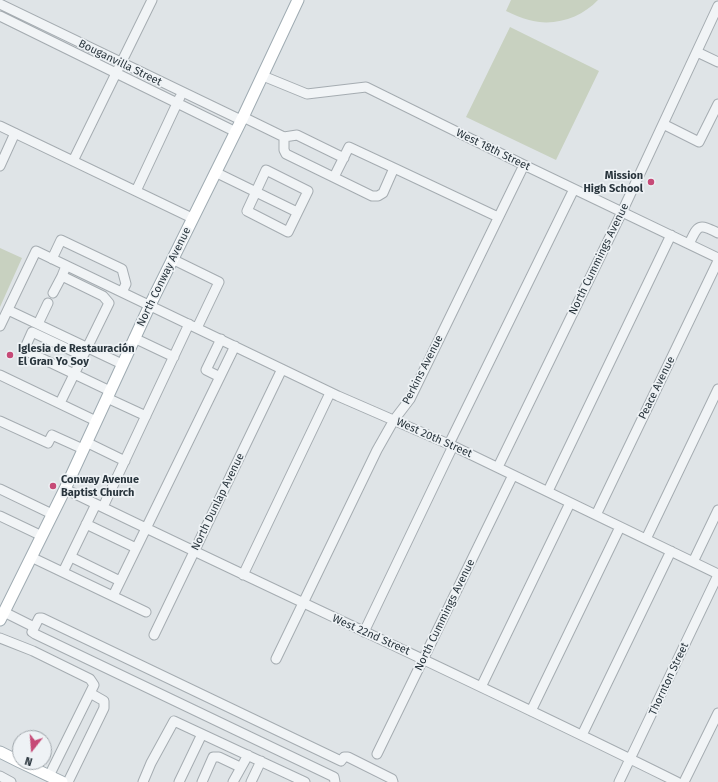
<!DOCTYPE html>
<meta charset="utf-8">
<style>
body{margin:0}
#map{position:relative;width:718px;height:782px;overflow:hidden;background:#dfe4e7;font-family:"Fira Sans",sans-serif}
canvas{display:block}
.north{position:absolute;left:12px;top:730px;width:40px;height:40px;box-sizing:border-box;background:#eef2f5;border:1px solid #9fa6ab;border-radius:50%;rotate:197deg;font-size:11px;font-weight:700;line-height:16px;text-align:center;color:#29353d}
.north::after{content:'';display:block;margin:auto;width:14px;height:18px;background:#c64a77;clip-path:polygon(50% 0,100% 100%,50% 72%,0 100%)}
</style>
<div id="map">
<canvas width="718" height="782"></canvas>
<div class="north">N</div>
</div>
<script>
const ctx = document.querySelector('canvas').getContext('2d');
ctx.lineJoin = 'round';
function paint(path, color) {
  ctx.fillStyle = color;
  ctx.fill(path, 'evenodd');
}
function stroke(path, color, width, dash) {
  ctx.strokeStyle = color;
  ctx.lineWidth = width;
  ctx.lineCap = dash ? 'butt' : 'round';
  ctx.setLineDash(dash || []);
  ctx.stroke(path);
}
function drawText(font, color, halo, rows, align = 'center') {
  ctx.font = font + ' "Fira Sans",sans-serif';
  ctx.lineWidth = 3.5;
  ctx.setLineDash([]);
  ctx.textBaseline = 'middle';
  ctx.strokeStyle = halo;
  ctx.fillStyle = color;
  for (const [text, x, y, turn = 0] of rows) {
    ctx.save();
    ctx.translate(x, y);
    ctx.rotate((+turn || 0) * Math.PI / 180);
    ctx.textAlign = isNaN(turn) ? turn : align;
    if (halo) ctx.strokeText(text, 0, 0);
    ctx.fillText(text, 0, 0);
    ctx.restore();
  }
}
const green = new Path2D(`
 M511,0h87c-17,18 -44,27 -69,20 -8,-2 -16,-6 -23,-9z
 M510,27l89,44 -43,89 -90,-43z
 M0,248l22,10 -22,49z`);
const minor = new Path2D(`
 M0,4l241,116
 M0,16l236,116
 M697,52l21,10
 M263,76l44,18 59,-7 158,78 194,93
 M243,117l41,20 13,-2 47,23
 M663,124l36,18 19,-38
 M0,126l192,92
 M284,137v13l2,4 86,42h6l5,-3 11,-25 -45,-21 -15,30
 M73,161l79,-161
 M0,166l15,-33
 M394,168l104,49
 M266,170l42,21 -20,41 -41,-21z
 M215,172l82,40
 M136,191l44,-94
 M689,244c9,-19 9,-21 29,-11
 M52,259l9,-19 61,29 4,15 -4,8
 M172,259l47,23 -22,46
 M53,293l9,-17
 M8,310l114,54
 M38,324l10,-21
 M0,326l36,-75 302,145 115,50 265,128
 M134,338l40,19
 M83,356l-51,-24 -8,18 86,41
 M0,375l96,46
 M220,377l-14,-7 15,-31
 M107,398l39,18
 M60,403l49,-100 -6,-7 -41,-20 4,-10
 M0,421l48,22 4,-8 31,14
 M86,442l39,19
 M449,444l125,-255
 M498,467l124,-255 96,-206
 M0,489l52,25
 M65,489c203,99 409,192 612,293
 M548,491l123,-256
 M103,507l86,-183
 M596,515l122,-254
 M0,516l42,20
 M86,524l50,24
 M646,539l72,-150
 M31,557l115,55
 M71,557l49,24
 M693,562l25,-52
 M63,572l33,-68
 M243,575l87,-182
 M113,596l122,-250
 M4,612l30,15
 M364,632l89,-186
 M154,635l128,-266
 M0,638l33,13 57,28 4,6 -45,91
 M276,659l101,-209 17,-30 16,-21 114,-234
 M481,687l89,-184
 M531,711l89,-184
 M582,735l89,-184
 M377,754l136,-279
 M0,776l11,6
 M68,782l36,-74v-7l-14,-8
 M143,782l8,-19 23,-42 131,61
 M179,782l23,-48
 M202,782l11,-25h6l21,10
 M233,782l15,-27
 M251,782l10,-21
 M335,782l-1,-5 -299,-143 -3,-2 7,-14h3l299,143 3,-4h4l44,22 1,3
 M619,782l99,-207
 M684,782l34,-69`);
const major = new Path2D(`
 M0,620l65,-131 85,-184 93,-188 55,-117
 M0,752l20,10
 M20,762l42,20`);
const markers = [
 [651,182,4,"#c64a77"],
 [10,355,4,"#c64a77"],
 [53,486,4,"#c64a77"]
];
const streetNames = [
 ["Bouganvilla Street",120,63,26],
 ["West 18th Street",493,150,26],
 ["North Cummings Avenue",599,259,-64],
 ["North Conway Avenue",164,277,-64],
 ["Perkins Avenue",423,370,-63],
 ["Peace Avenue",657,388,-64],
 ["West 20th Street",434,438,24],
 ["North Dunlap Avenue",218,502,-64],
 ["North Cummings Avenue",445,615,-64],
 ["West 22nd Street",371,635,24],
 ["Thornton Street",669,679,-65]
];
const poiNames = [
 ["Mission",643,176,"right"],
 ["High School",643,189,"right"],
 ["Iglesia de Restauración",18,349],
 ["El Gran Yo Soy",18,362],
 ["Conway Avenue",61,480],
 ["Baptist Church",61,493]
];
paint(green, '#c8d1c0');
stroke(minor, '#a5acb1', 11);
stroke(major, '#9fabb2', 13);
stroke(minor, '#f1f4f6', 9);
stroke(major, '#fff', 11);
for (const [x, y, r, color] of markers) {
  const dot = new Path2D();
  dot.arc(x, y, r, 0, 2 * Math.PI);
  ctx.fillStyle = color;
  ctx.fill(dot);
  stroke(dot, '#eef2f5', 1.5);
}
drawText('11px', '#29353d', '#eef2f5', streetNames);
drawText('bold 11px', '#29353d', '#eef2f5', poiNames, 'left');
</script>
